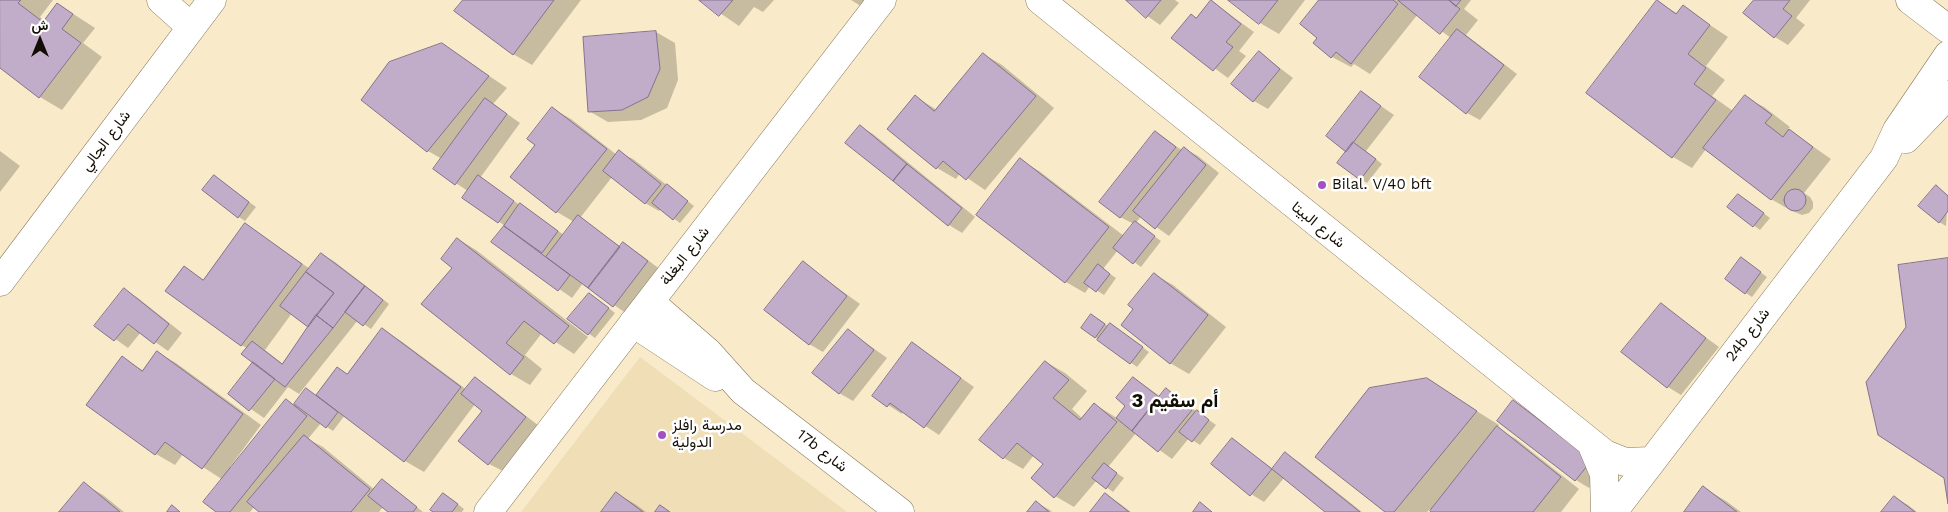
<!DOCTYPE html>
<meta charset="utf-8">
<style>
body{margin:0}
#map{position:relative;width:1948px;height:512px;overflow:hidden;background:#f9eac9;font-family:"Work Sans",Vazirmatn,sans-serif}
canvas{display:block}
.north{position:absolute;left:15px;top:15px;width:50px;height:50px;-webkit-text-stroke:4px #fff;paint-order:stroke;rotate:0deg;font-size:14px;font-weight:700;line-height:20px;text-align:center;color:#120e04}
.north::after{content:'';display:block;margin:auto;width:18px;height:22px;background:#120e04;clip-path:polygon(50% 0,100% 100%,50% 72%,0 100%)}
</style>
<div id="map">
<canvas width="1948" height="512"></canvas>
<div class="north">ش</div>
</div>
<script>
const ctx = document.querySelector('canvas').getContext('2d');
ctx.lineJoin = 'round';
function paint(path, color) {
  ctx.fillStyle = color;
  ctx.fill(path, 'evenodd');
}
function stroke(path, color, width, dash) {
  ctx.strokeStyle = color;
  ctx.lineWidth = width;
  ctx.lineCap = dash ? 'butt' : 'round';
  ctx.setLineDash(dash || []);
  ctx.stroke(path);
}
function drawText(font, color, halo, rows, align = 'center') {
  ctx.font = font + ' "Work Sans",Vazirmatn,sans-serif';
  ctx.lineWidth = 5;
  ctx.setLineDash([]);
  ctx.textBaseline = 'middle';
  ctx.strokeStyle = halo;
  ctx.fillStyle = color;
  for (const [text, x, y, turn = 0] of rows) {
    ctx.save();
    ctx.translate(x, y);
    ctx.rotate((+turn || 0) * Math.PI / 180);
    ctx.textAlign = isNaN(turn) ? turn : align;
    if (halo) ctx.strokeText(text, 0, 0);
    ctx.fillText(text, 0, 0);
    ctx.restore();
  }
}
const built = new Path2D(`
 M640,357l207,155h-326z`);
const shadow = new Path2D(`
 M0,0h53l-13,17 5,4 13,-17 37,24 -12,15 19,14 -40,53 -22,-13 -40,-30z
 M464,0h117l-49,65 -19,-11z
 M701,0h73l-11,12 -9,-5 -15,19z
 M851,0h19l-6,8z
 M1125,0h50l4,3 -19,22z
 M1230,0h75l-26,34 -19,-11z
 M1320,0h151l-7,9 14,11 -12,15 51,39 -37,46 -13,-7 -16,-75 -33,-24 -48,60 -16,-10 -3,3 -19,-10 -13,-19z
 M1756,0h54l-14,18 9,7 -17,20 -13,-8z
 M1211,1l43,31 -15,19 7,5 -18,22 -55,-40 24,-19z
 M1658,2l20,12 5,-7 45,30 -22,29 19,14 -13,16 21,15 12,-14 19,10 26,20 -2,2 43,30 -27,34 6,4 3,5v6l-4,5 -7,2 -12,-5 -19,-11 -65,-50 -14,19 -19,-11 -85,-64z
 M656,32l19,11 3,37 -11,28 -26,12 -33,2 -19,-11z
 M442,44l65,44 -14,16 27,19 -40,55 84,57 10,-13 -17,-10 -46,-35 26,-33 15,-36 19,11 46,36 2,-3 14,7 61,47 -14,17 -19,-14 -2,2 -14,-8 -33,-26 -32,41 41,29 2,-3 14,8 24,18 -34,44 -44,-31 -11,15 -79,-56 12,-16 -41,-29 4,-6 -34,-22 8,-10 -14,-8 -65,-51z
 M1259,52l34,26 -25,31 -14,-8z
 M983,54l19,11 52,43 -69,82 -25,-17 -4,6 -19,-11 -21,-71 21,13z
 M1362,93l32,22 -28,36 16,13 -15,19 -7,-4 -13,-28z
 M860,126l13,8 102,83 -13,16 -13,-8z
 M1156,132l27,19 2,-2 13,7 21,17 -50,63 -28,-20 -5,7 25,18 -20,26 -23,-17 -15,19 13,9 -12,17 -14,-9 -5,7 -19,-11 -46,-122 19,11 85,65 10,-12 -14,-7z
 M0,151l20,15 -20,26z
 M221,181l35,26 -11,14 -6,-4z
 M1936,187l12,8 -2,31 -7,-4z
 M1745,199l25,19 -10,12 -31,-23z
 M246,224l64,45 12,-15 13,8 54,42 -18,25 -13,-9 -59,74 -11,-7 -24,31 -35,-24 25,-32 -7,-14 -6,-3 -57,-77 20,12zM292,313l17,14 -26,37 -18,-14z
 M458,239l18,11 112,87 -14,17 -32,-21 -17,22 17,14 -12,16 -19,-11 -89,-70 32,-36z
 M1742,259l25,18 -15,20 -6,-4z
 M803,263l57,41 -37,48 -14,-8z
 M1154,274l19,11 53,42 -37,47 -19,-11 -35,-54z
 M125,290l13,8 44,35 -14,18 -27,-19 -13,16 -32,-23z
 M596,298l19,15 -20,25 -26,-19z
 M1661,305l58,42 -38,48 -13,-8z
 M1099,319l10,8 8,2 32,23 -12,15 -42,-30z
 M383,330l18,11 66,49 8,-11 14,8 50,39 -36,45 -14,-7 -5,-53 -9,-7 -51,68 -19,-11 -60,-46 -12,16 -12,-8 -13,16 15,8 52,43 14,-5 34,27h-33l-7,-5 -4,5h-118l-7,-5 -4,5h-32l5,-32 -40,-26 -8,11 -19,-11 -34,-96 22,13 13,-19 19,11 85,62 -31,42 2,1 54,-68 8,5 12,-16 11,7 20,-27 11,6z
 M848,330l39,28 -34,43 -14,-8z
 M913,344l61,43 -35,48 -36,-24 -1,3 -28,-18z
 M1046,362l19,11 22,18 -15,18 11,10 11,-15 23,14 10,-13 7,-27 27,19 5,-7 50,35 -16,20 -11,-7 -17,21 -36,-26 -28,34 16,11 -11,14 -16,-12 -23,27 -19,-11 -10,-33 -11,-8 -11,14 -19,-11z
 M1427,380l72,45 -2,3 19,11 63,50 -18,23h-128l-3,-3 -3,3h-40z
 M1514,402l13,8 77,59 -15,19 -13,-8 -77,-59z
 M1232,439l41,30 12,-15 14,8 63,50h-35l-43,-34 -20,24 -13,-8z
 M84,484l19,11 21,17h-63z
 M1704,488l22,13 15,11h-56z
 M616,493l19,11 11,8h-44z
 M1106,495l13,8 12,9h-39z
 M1894,497l14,8 9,7h-35z
 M451,499l13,10 -2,3h-27z
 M1037,503l13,7 2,2h-23z`);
const building = new Path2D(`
 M0,0h21l-3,3 25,19 14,-19 16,11 -11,15 19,14 -42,55 -39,-30z
 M463,0h91l-41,55 -59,-44z
 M699,0h34l-14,16z
 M1126,0h35l-15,18z
 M1211,0l30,24 -15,18 7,5 -20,24 -42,-33 20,-24 5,4z
 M1228,0h50l-19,24z
 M1319,0h74l5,4 -47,60 -15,-12 -5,6 -18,-15 4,-5 -17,-14z
 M1398,0h51l11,9 -20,25z
 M1449,0h12l-5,6z
 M1657,0l19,14 7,-9 27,20 -22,29 18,14 -12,16 22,16 -44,58 -86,-65z
 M1754,0h36l-7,9 9,7 -18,22 -31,-25z
 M1457,29l47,36 -38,49 -47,-37z
 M656,31l4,38 -12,28 -26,13 -34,2 -5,-75z
 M442,43l47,33 -62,76 -66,-52 28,-38z
 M1259,51l21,18 -27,33 -22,-18z
 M983,53l53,43 -70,84 -23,-19 -7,8 -49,-40 28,-34 19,16z
 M1361,91l20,15 -35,46 -20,-16z
 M1745,95l27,20 -7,8 18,14 6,-8 24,18 -42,53 -68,-52z
 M485,98l22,16 -52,71 -22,-16z
 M552,107l55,42 -51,64 -46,-36 25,-32 -8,-6z
 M860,125l47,39 -14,17 -48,-38z
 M1155,131l21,16 -56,71 -21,-16z
 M1353,142l23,17 -16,21 -23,-17z
 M1184,147l22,18 -51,64 -22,-18z
 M619,150l42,34 -16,20 -42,-33z
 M1020,158l89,69 -44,56 -89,-68z
 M907,164l55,44 -14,18 -55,-45z
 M214,175l35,27 -11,16 -36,-28z
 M478,175l36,26 -16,22 -36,-25z
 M667,184l21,17 -15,19 -21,-17z
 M1936,185l12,11v15l-9,12 -21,-17z
 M1784 200a11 11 0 1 1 22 0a11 11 0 1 1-22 0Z
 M1738,194l26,19 -11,14 -26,-20z
 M520,203l38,28 -16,22 -38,-27z
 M578,215l42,32 -32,41 -42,-31z
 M1135,221l20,15 -22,28 -20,-16z
 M245,223l57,41 -61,82 -76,-55 19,-25 19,14z
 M504,226l66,49 -12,16 -67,-49z
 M457,238l112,88 -15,18 -30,-23 -18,22 18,14 -14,18 -89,-71 31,-36 -11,-9z
 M623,242l25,19 -35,46 -25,-19z
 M321,253l44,33 -32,42 -17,-13 18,-22 -28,-21z
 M1741,257l20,15 -16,22 -20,-15z
 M1948,258v246l-4,-26 -66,-43 -12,-53 40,-55 -8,-62z
 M803,261l44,35 -38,49 -45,-35z
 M1098,264l12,10 -14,18 -12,-9z
 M306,272l28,21 -26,34 -28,-21z
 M1154,273l54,42 -38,49 -49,-39 12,-16 -5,-4z
 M365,286l18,14 -20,26 -18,-14z
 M124,288l45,36 -15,20 -26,-20 -14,17 -20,-15z
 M589,293l20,15 -21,27 -21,-16z
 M1661,303l45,35 -39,50 -46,-36z
 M1091,314l14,10 -10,14 -14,-10z
 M316,315l17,13 -48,59 -44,-33 11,-13 30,23z
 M1110,323l33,24 -13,17 -33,-24z
 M382,328l79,59 -57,75 -88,-67 21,-28 10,7z
 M848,329l26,21 -35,44 -27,-21z
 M912,342l49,36 -37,50 -34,-25 -3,4 -15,-11z
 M157,351l86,63 -41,55 -37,-27 -10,13 -69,-50 36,-49 20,15z
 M1045,361l24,19 -16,18 27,22 14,-17 23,19 -63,76 -23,-20 12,-14 -26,-21 -14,16 -24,-19z
 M253,362l22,17 -26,32 -21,-17z
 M475,377l51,40 -38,48 -30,-24 24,-30 -21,-17z
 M1133,377l26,20 -27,34 -16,-13 9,-12 -9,-8z
 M1427,378l50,33 -83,101h-9l-70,-55 54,-69z
 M306,388l32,24 -12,16 -32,-24z
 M1166,388l26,22 -34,42 -26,-21z
 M286,399l21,17 -77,96h-14l-13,-10z
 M1513,400l79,60 -17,21 -78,-60z
 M1197,410l12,10 -17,22 -13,-10z
 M1497,426l64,51 -28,35h-102l-1,-1z
 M304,435l66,54 -19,23h-92l-12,-10z
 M1232,438l40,31 -22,27 -39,-32z
 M1285,452l75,60h-35l-53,-43z
 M1104,463l13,10 -11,16 -14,-11z
 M382,479l35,28 -4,5h-25l-20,-16z
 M84,482l36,30h-61z
 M1703,486l34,26h-53z
 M616,492l27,20h-42z
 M443,493l15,11 -6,8h-19l-3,-2z
 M1105,493l24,19h-39z
 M1894,496l21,16h-34z
 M1036,501l13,11h-22z
 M1200,502l12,10h-19z
 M172,505l8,7h-13z
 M660,505l10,7h-15z`);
const minor = new Path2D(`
 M161,0l30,27
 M1040,0l565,454 20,8 26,-1
 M1910,0l38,29
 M1906,139l42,-44
 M0,282l212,-282
 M650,302l58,50 35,39 157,121
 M633,323l82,54
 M1591,443l13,31 1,38
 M488,512l394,-512
 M1613,512l271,-354 13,-28 51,-75`);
const markers = [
 [1322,185,5,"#a351c0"],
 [662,435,5,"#a351c0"]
];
const streetNames = [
 ["شارع الجالي",106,141,-53],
 ["شارع البيتا",1318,225,39],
 ["شارع البغلة",685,256,-52],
 ["24b شارع",1748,335,-53],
 ["17b شارع",822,451,38]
];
const poiNames = [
 ["Bilal. V/40 bft",1332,185],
 ["مدرسة رافلز",672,426],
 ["الدولية",672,443]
];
const districtNames = [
 ["أم سقيم 3",1175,401]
];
paint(built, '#f0deb6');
paint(shadow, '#0003');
paint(building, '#c1adca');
stroke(building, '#84728d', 1);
stroke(minor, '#85785a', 29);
stroke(minor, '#fff', 28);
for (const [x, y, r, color] of markers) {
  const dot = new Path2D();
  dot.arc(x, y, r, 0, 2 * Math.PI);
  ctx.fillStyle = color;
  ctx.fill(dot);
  stroke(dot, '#fff', 2);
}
drawText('15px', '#120e04', '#fff', streetNames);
drawText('15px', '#120e04', '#fff', poiNames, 'left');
drawText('bold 20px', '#120e04', '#fff', districtNames);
</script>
